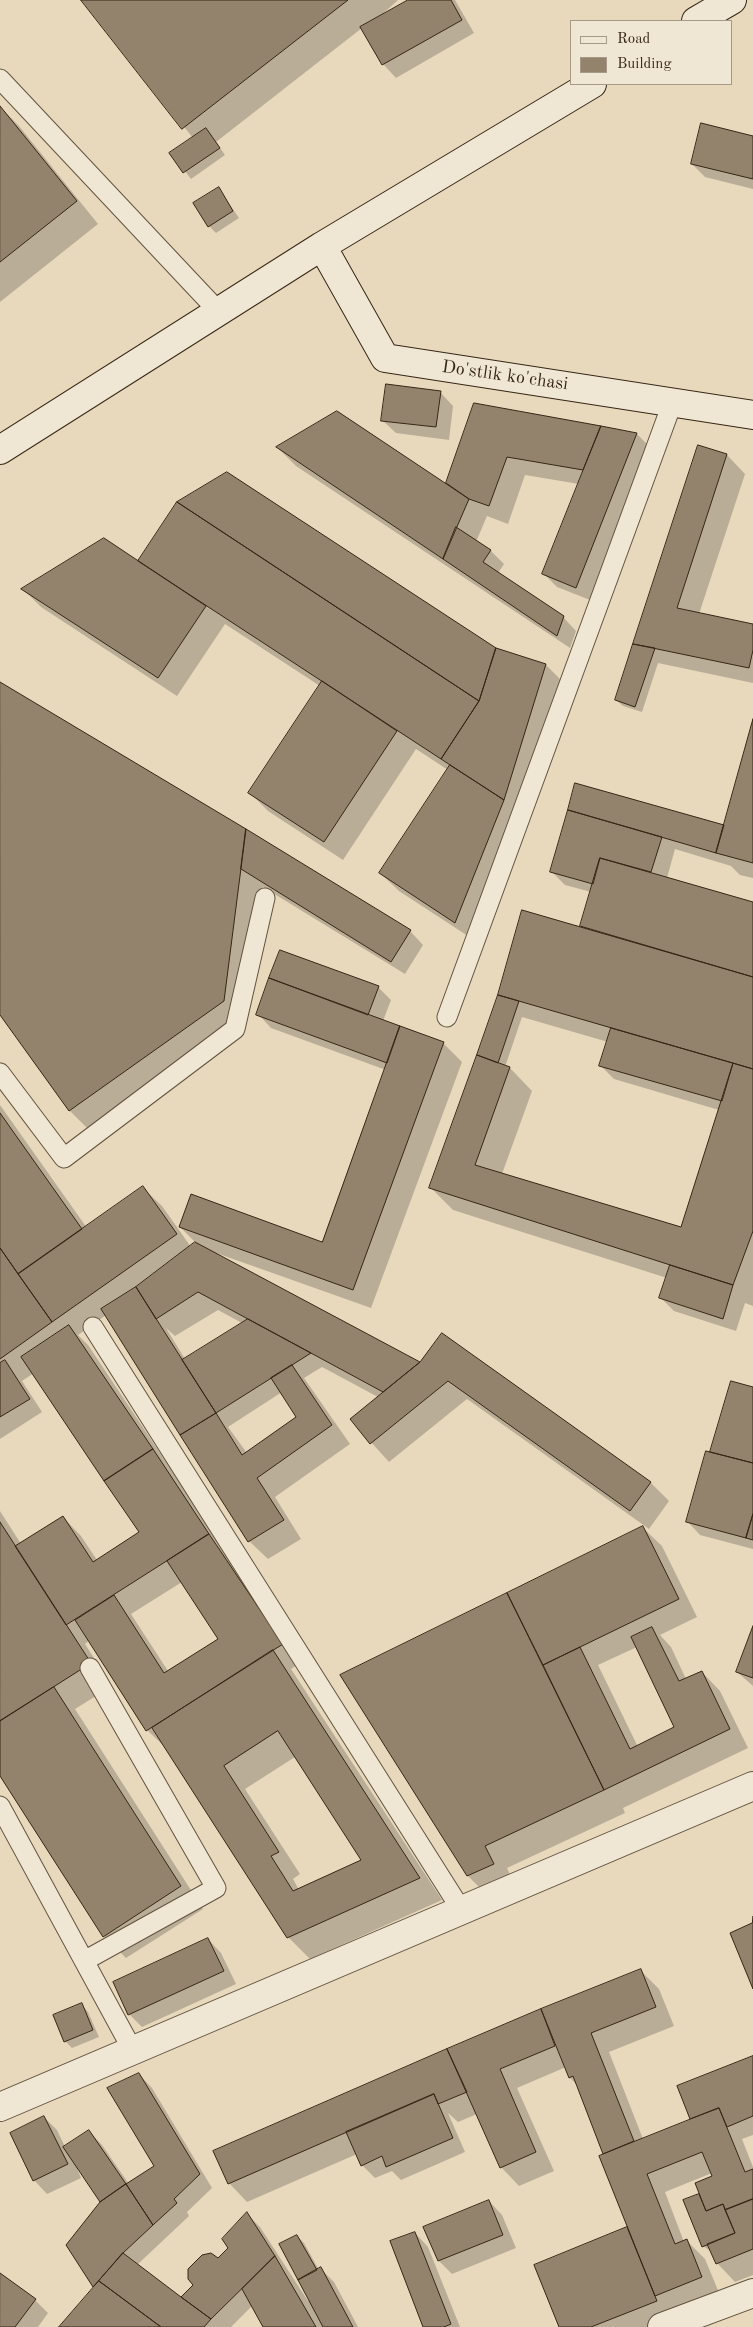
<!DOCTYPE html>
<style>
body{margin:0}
#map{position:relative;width:753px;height:2327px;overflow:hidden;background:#e8d9bd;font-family:"Old Standard TT",serif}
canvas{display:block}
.legend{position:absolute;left:570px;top:20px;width:162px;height:65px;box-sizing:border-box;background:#f0e6d4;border:1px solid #a69988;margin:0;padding:6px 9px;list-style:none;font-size:15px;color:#362615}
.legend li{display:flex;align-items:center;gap:10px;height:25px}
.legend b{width:25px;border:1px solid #a69988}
</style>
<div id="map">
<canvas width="753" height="2327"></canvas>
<ul class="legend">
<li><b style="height:6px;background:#f0e6d4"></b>Road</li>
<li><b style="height:14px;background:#93836c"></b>Building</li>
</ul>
</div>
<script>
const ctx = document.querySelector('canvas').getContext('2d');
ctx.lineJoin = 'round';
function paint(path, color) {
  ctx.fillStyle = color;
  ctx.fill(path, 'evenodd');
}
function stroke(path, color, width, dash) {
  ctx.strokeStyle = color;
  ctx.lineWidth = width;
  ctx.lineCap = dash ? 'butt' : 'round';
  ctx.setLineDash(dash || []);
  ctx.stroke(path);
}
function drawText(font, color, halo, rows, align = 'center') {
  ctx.font = font + ' "Old Standard TT",serif';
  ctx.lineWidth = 4.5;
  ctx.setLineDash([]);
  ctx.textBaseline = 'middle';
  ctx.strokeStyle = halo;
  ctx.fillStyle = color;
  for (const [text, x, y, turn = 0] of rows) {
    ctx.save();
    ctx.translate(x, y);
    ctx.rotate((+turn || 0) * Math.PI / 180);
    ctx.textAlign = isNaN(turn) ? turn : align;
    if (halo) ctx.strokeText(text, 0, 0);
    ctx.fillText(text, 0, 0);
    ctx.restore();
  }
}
const shadow = new Path2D(`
 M82,0h316l-22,20 34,-20h45l19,33 -78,45 -13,-14 -21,-36 -146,114 9,13 -34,24 -20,-26 22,-15z
 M0,107l19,19 79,98 -98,78z
 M753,137v52l-48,-12 -13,-13z
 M219,189l20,29 -23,15 -7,-7z
 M440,392l13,14 -4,34 -53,-7 -14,-13z
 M474,404l163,30 13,13 -60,153 -33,-13 -13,-13 35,-90 -54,-9 -17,49 -21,-8 -11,26 15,9 13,13 -6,9 65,44 13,14 -6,17 -274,-182 -18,-18 168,37z
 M727,455l18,19 -46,140 54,11v58l-95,-20 -16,49 -19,-6 -7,-6z
 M139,562l356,88 51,15 18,18 -90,257 -75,-49 -19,-18 68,-103 -32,-21 -73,111 -75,-49 -18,-18 70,-107 -95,-62 -48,72 -136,-89 -18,-18z
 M0,684l245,146 165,101 13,14 -18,29 -142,-87 -17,136 -154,110 -22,-22 -70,-98z
 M753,723v155l-13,-3 -9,-9 -56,-17 -8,29 86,25v403l-8,-3 -9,28 -62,-20 -13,-13 6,-20 -214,-68 -22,-22 68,-192 82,-68 10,-36 -26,-7 -14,-14 25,-87 148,43zM522,1017l86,25 -7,24 13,13 105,31 -37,119 -180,-55 30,-83 -22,-23 -5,-1z
 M378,987l13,13 -8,21 60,22 19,19 -91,246 -166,-59 216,115 21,-30 209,149 18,18 -20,28 -182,-130 -78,63 -38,-42 27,-23 -56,-30 -18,11 46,66 -75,53 26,42 -33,20 -19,-18 -143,-226 -28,20 10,10 212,318 -9,6 151,231 -132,59 -22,-22 -121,-188 -20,-19 -57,-90 -5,4 27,42 -37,23 128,200 -77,49 -22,-22 -104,-163v-262l21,33 42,-27 18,19 16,24 44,-27 -107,-160 -12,8 20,31 -42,27v-334l87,123 56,-40 19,18 29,41 5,-4 -16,-16 142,16 64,-173 -115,-42 -13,-14zM218,1310l24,13 -57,36 -19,-31 9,8zM282,1392l16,26 -51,35 -19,-26zM182,1582l38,57 -52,32 -37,-57zM295,1757l68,104 -64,29 -6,-11 7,-5 -55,-85z
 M732,1382l21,6v161l-53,-14 -13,-14 24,-68z
 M643,1528l19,18 35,71 -37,18 11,12 15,32 16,-7 18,19 28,57 -125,60 2,5 -118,55 8,18 -25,12 -22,-22 -127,-200zM637,1647l39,80 -38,20 -40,-82z
 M753,1629v57l-16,-14z
 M208,1939l13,14 15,31 -94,43 -13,-13z
 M641,1971l18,18 15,37 -65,26 34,87 49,-19 61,-63v78l-11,4 11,28v108l-18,7 -18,-19 -5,-11 -9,-6 -18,-45 16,-6 13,-18 -2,-4 -47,19 19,50 3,-1 18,18 15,36 -65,32h-95l-25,-62 94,-37 -24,-74 -27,-68 -8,-8 -4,-11 -49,21 37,83 -35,15 -18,-19 -24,-53 -19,8 -10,-9 17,39 -64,28 -9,-9 -17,7 -13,-13 -5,-11 -110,48 -18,-19 312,-173z
 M82,2005l6,7 11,25 -27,11 -7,-7z
 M139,2074l13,14 60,100 -25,24 2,4 -52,49 45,33 12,-13 -5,-15 6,-8 8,-6 15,4 11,-12 18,-34 13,13 48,74 2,-2 -13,-63 7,7 15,27 2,-1 13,13 24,45h-94l-11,-22 -22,22h-171l35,-40 -28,-42 35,-43 -28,-41 7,17 -34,16 -13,-14 10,-63 13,13 8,17 24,-16 13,14 27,39 26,-17z
 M489,2201l13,14 14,33 -64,26 -13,-13 -14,-34z
 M415,2233l13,14 32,80h-35z
 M0,2275l35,25 13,13 -10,14h-38z`);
const building = new Path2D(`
 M81,0h267l-166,129z
 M408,0h43l11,20 -80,45 -22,-38z
 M0,106l77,95 -77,61z
 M701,123l52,13v43l-62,-15z
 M206,128l14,20 -37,25 -14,-20z
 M219,187l14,24 -25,16 -15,-24z
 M386,384l55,7 -5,36 -55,-6z
 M474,403l127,23 -18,44 -76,-13 -18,49 -20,-7 -23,-16z
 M337,411l132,88 -26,60 -167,-112z
 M601,426l36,7 -61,155 -34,-14z
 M698,445l29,9 -50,154 76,16v26l-4,18 -116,-24z
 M227,472l269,176 -17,53 -302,-199z
 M177,502l302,199 -38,58 -303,-198z
 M456,527l35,23 -8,12 81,54 -7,20 -114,-77z
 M104,538l102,68 -48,72 -137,-89z
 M633,644l22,4 -20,59 -20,-7z
 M496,648l50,16 -42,136 -63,-41 38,-58z
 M322,681l75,50 -73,111 -76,-49z
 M0,682l246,147 -22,172 -155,110 -69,-96z
 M753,719v144l-37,-10z
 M450,765l54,35 -49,123 -76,-50z
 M575,783l149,42 -8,28 -148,-43z
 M568,810l94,27 -11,35 -51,-14 -7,26 -43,-12z
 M246,829l165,101 -20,32 -150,-93z
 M600,858l153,44v75l-173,-51z
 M522,910l231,67v92l-255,-74z
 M280,950l99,36 -11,29 -99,-37z
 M269,978l131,48 -13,37 -131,-48z
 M498,995l21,6 -21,62 -21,-8z
 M400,1026l44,16 -91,248 -174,-63 12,-33 131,48z
 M611,1028l122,35 -11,38 -123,-35z
 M477,1055l33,12 -35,98 206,62 52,-164 20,6v162l-20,54 -304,-97z
 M0,1113l82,116 -64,45 -18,-26z
 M143,1186l34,48 -125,88 -34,-48z
 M195,1242l225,120 -37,30 -185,-100 -42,27 -20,-32z
 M0,1248l52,74 -52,37z
 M670,1265l63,20 -10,34 -64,-21z
 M136,1287l80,126 -36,22 -79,-126z
 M248,1319l63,34 -95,60 -34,-53z
 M69,1325l84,124 -49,32 -83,-124z
 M442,1333l209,149 -21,29 -182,-130 -78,63 -20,-25 70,-57z
 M5,1360l25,39 -30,18v-54z
 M292,1365l40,60 -75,53 27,42 -36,22 -68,-107 36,-22 26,42 54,-38 -25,-39z
 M731,1381l22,6v76l-43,-11z
 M153,1449l56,85 -143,91 -51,-79 48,-30 30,46 46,-30 -35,-51z
 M706,1451l47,12v51l-7,24 -60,-16z
 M753,1514v26l-7,-2z
 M0,1522l91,141 -91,58z
 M643,1526l36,73 -136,66 -36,-72z
 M209,1534l74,110 -137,87 -71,-111 39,-25 50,78 54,-34 -51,-78z
 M507,1593l97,197 -119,56 9,18 -27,12 -127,-201z
 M753,1626v52l-17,-6z
 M652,1627l27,54 23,-10 28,58 -126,61 -61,-125 37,-18 50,102 44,-22 -43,-90z
 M273,1650l147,228 -133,60 -135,-210zM278,1731l83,129 -68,31 -22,-35 8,-4 -55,-86z
 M54,1687l127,199 -78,51 -103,-161v-55z
 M753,1917v-1v73l-23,-56 22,-10z
 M208,1938l16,33 -96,44 -15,-33z
 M641,1969l15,38 -65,26 43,108 -31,13 -30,-78 -4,2 -28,-69z
 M82,2003l11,27 -29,12 -11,-27z
 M541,2009l14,37 -55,23 36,83 -36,16 -53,-119z
 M447,2049l20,43 -29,12 -4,-10 -206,90 -15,-33z
 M753,2056v60l-26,11 -8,-19 -29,11 -13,-33z
 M139,2073l61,101 -26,25 3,4 -24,22 -27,-41 28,-18 -47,-78z
 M434,2094l19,44 -67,29 -4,-11 -21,10 -15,-34z
 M719,2108l26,64 8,-3v30l-28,11 -2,-6 -17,7 -11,-28 17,-7 -10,-24 -55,22 28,70 12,-5 15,38 -47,19 -56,-140z
 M44,2116l24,48 -35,17 -23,-48z
 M89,2130l37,54 -26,18 -37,-55z
 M126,2184l27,41 -30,28 -30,34 -27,-42 34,-43z
 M699,2194l7,17 17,-7 12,29 -33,14 -19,-47z
 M753,2199v50l-37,15 -9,-20 28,-11 -10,-23z
 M489,2200l14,35 -65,26 -15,-34z
 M247,2212l28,44 -64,63 -30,-22 12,-12 -5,-6v-10l14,-14 9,-2 7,5 10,-10 -6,-9z
 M627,2227l30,74 -66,26h-32l-25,-62z
 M415,2232l36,92 -7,3h-21l-33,-86z
 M297,2235l20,35 -19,10 -19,-36z
 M123,2253l58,44 30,22 -7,8h-43l-62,-46z
 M275,2256l41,71h-53l-21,-38z
 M321,2267l32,60h-30l-25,-47z
 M0,2273l36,26 -21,28h-15z
 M99,2281l62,46h-102z`);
const lane = new Path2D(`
 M0,79l219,233
 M447,1017l226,-616
 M0,1073l64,85 171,-129 30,-131
 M93,1327l369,584
 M0,1806l133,245
 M84,1961l132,-73 -126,-220`);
const street = new Path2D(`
 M0,2107l753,-321
 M662,2327l91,-34`);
const secondary = new Path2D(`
 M696,21l36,-21
 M322,246l63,112 368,57
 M0,450l322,-204 270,-162`);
const streetNames = [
 ["Do'stlik ko'chasi",505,376,8]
];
paint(shadow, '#0003');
paint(building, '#93836c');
stroke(building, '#362615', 1);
stroke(lane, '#62533f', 21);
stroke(street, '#62533f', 30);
stroke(secondary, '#362615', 30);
stroke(lane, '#f0e6d4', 19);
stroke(street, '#f0e6d4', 28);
stroke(secondary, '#f0e6d4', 28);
drawText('18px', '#362615', '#f0e6d4', streetNames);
</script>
